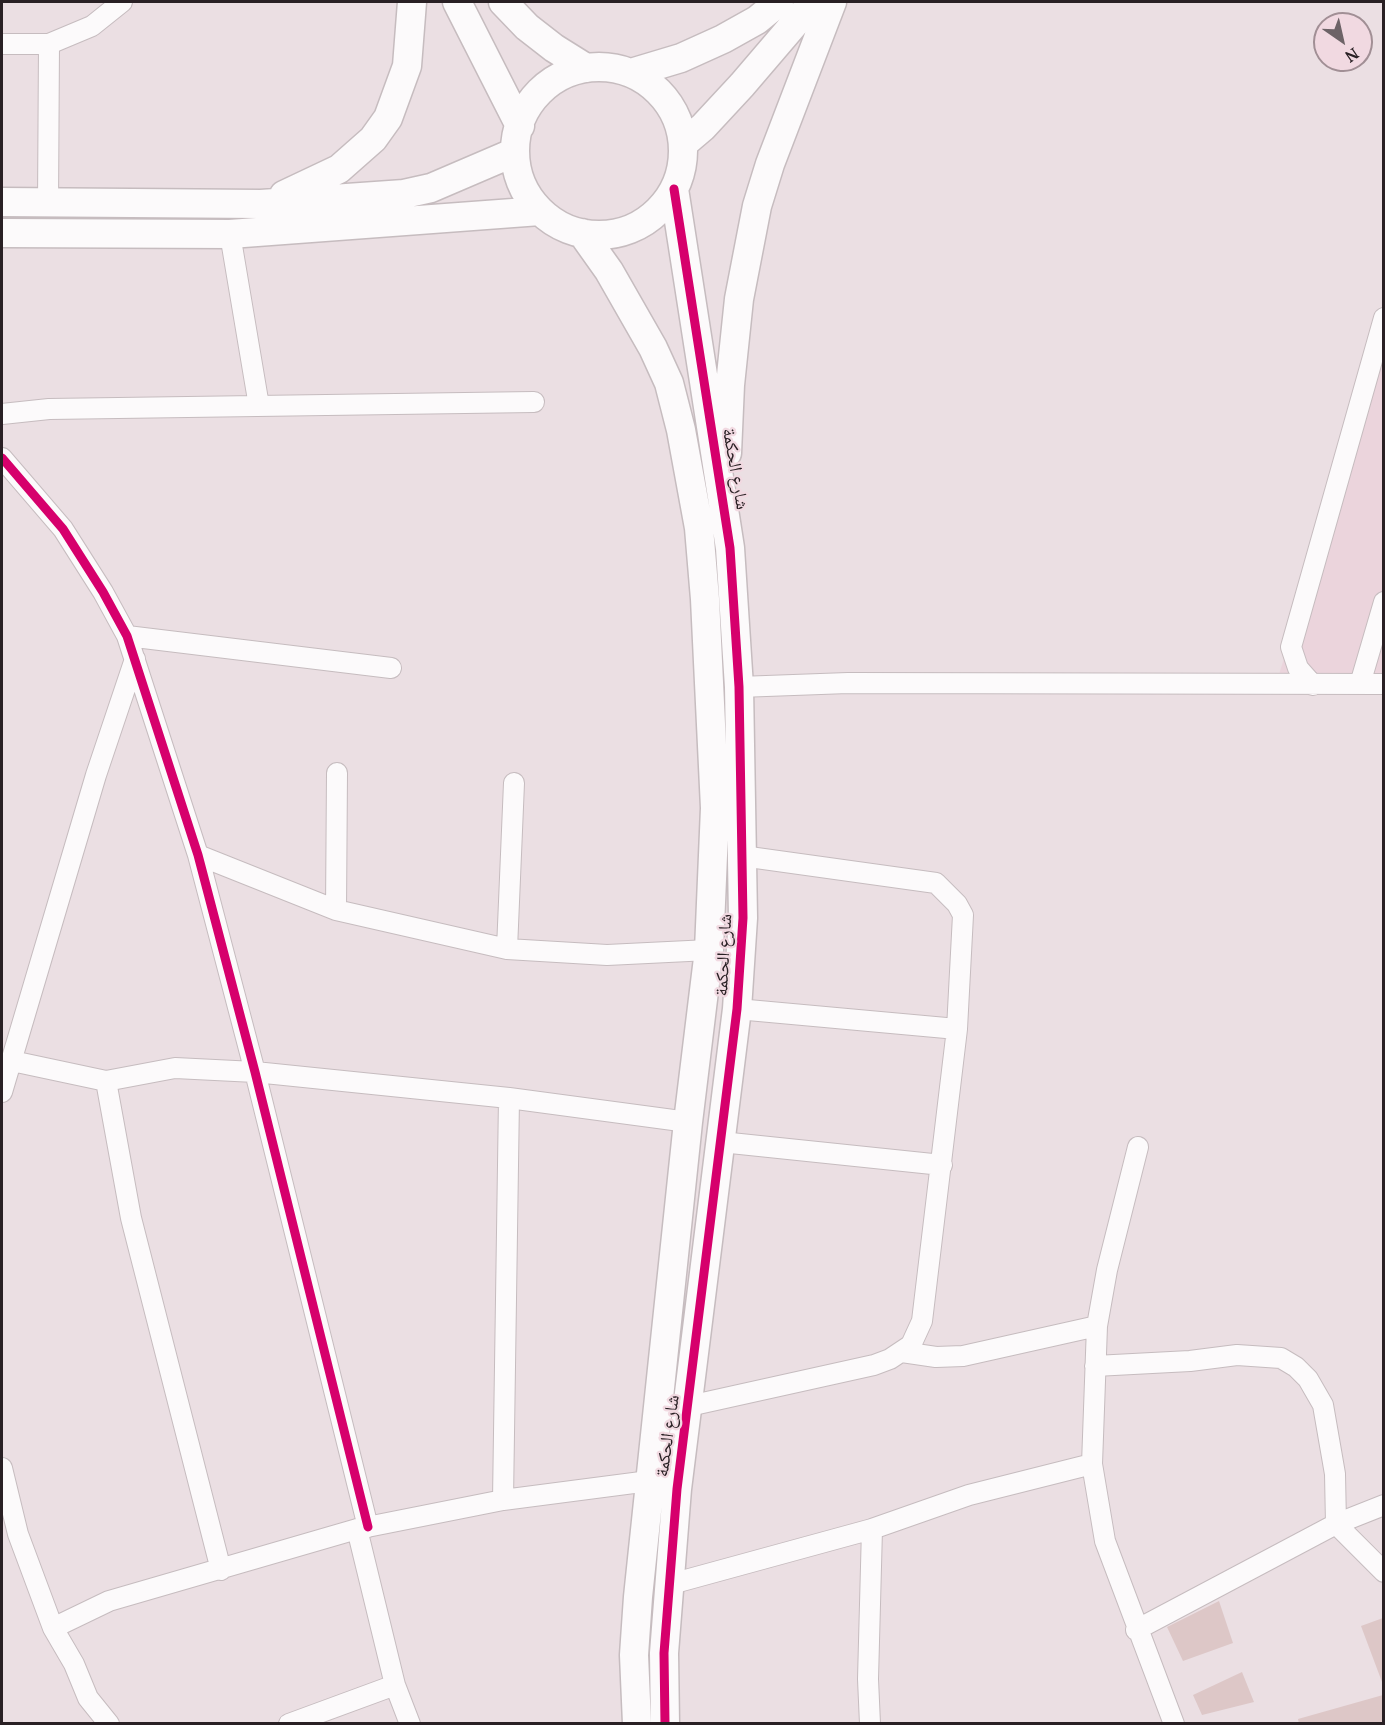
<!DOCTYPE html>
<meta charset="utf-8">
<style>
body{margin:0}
#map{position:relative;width:1385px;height:1725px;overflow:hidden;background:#ebdfe3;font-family:"PT Serif",serif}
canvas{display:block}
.frame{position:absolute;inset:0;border:3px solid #292024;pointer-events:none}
.north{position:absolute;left:1313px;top:12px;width:60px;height:60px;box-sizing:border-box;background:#f1d9e1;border:2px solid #a18f95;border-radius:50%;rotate:146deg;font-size:16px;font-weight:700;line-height:24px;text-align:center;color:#292024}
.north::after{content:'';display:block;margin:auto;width:21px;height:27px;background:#6d6367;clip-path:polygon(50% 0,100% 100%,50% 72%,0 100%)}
</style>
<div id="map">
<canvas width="1385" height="1725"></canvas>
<div class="frame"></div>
<div class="north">N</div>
</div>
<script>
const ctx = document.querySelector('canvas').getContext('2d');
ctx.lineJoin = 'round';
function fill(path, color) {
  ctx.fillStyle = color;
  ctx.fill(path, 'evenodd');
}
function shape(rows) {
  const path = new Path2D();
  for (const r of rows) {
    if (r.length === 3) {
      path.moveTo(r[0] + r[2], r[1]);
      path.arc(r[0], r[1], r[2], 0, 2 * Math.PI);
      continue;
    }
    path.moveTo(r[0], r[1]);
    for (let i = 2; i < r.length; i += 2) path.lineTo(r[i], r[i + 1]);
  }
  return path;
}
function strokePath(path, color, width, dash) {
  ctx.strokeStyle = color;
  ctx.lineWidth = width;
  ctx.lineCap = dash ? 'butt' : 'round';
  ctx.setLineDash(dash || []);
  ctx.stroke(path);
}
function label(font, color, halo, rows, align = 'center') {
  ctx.font = font + ' "PT Serif","Noto Naskh Arabic",serif';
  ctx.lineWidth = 4.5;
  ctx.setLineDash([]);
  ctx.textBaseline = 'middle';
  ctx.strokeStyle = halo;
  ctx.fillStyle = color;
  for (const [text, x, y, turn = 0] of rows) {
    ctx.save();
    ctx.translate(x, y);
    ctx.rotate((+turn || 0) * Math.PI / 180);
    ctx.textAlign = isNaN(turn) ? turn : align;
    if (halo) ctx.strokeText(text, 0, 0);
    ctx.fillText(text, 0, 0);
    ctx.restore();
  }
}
fill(shape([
 [1383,342,1383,681,1276,684]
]), '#ebd4dc');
fill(shape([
 [1219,1601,1233,1643,1183,1661,1167,1627],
 [1383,1618,1383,1682,1382,1682,1361,1626],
 [1242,1672,1254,1702,1202,1715,1193,1695],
 [1383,1695,1383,1724,1299,1724,1298,1719]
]), '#ddc7c7');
const street = shape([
 [2,44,49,44,48,204],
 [49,44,92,26,122,2],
 [230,234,259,406],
 [2,414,49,409,534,402],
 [2,458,63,529,103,592,127,636,198,855,255,1072,368,1527],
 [127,636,391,668],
 [1360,684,1384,602],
 [1313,685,1298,668,1291,647,1384,318],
 [739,687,848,683,1384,684],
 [198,855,336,910,507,949,607,955,709,950],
 [336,910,337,773],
 [507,949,514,783],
 [737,1009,957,1029],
 [12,1061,106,1081,175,1068,255,1072,509,1098,688,1122],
 [106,1081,131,1218,221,1570],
 [2,1092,96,775,135,659],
 [721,1142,942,1165],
 [1138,1147,1107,1270,1097,1326,1092,1464,1105,1541,1174,1724],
 [902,1352,936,1357,963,1356,1097,1326],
 [1095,1366,1190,1361,1237,1355,1281,1358,1296,1367,1308,1379,1323,1405,1335,1474,1336,1524,1384,1572],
 [689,1406,874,1365,890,1359,911,1345,922,1321,957,1029,963,915,957,904,936,883,742,856],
 [2,1468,18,1534,53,1628,74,1664,88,1698,109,1724],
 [503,1500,509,1098],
 [357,1529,395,1685,410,1724],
 [671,1584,872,1529,969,1495,1092,1464],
 [53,1628,109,1601,357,1529,503,1500,649,1481],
 [1136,1630,1336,1524,1384,1505],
 [289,1724,395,1685],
 [870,1724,868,1679,872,1529]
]);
const secondary = shape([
 [457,2,520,126],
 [503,2,527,27,554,48,586,68],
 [599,151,84],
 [631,73,681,58,723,39,757,20,779,2],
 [683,144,703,127,742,85,813,2],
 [284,195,339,169,373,139,388,118,407,66,412,2],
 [2,202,261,204,404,194,431,188,515,152],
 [2,233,230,234,540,211],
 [582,233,609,271,653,348,669,383,681,430,699,528,705,599,715,808,709,950,688,1122,638,1597,634,1655,637,1724],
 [727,453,730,385,739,299,757,206,770,164,832,2],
 [665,1724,664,1653,677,1489,737,1009,743,918,739,687,730,548,674,189]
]);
strokePath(street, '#c6bcbf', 22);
strokePath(secondary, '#c6bcbf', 31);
strokePath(street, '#fcfafb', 20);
strokePath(secondary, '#fcfafb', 28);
strokePath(shape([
 [2,458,63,529,103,592,127,636,198,855,255,1072,368,1527],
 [665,1724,664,1653,677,1489,737,1009,743,918,739,687,730,548,674,189]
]), '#d6006c', 9);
label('18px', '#292024', '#f1d9e1', [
 ["شارع الحكمة",735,469,80],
 ["شارع الحكمة",724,955,-87],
 ["شارع الحكمة",668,1436,-82]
]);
</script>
